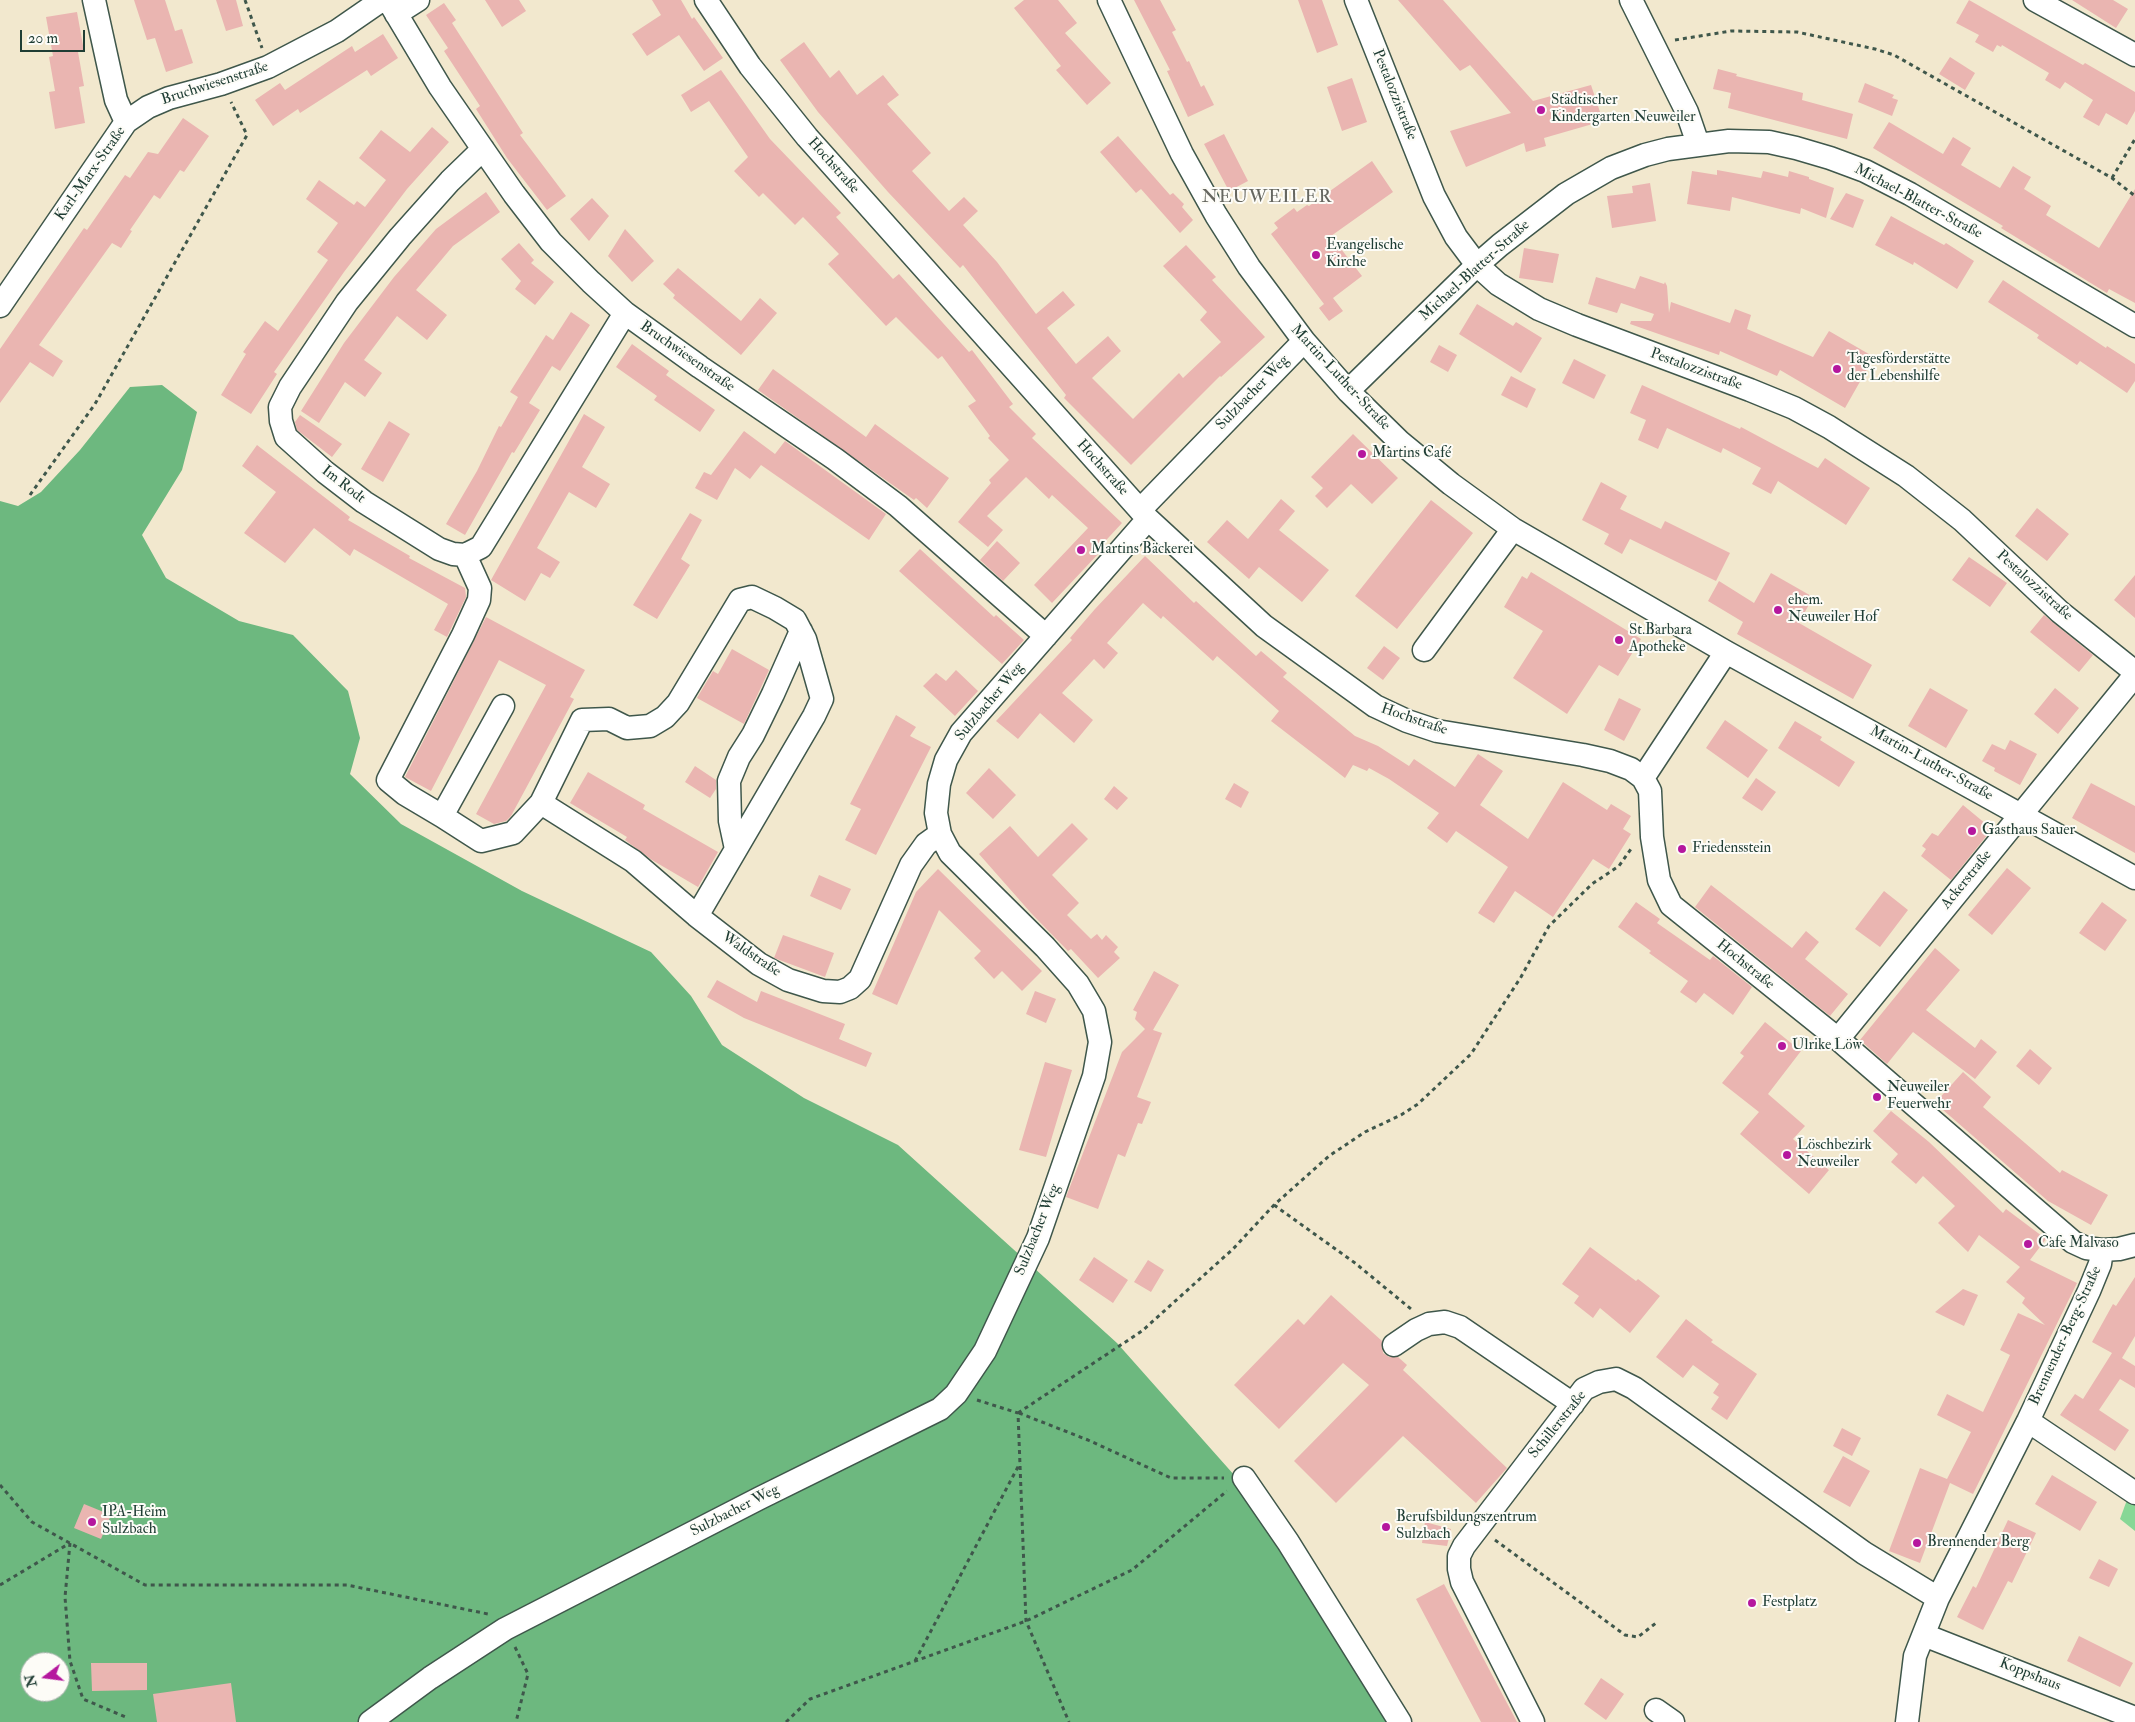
<!DOCTYPE html>
<meta charset="utf-8">
<style>
body{margin:0}
#map{position:relative;width:2135px;height:1722px;overflow:hidden;background:#f2e8ce;font-family:"IM FELL Double Pica",serif}
canvas{display:block}
.north{position:absolute;left:20px;top:1652px;width:50px;height:50px;box-sizing:border-box;background:#fdfcf7;border:1px solid #a4b0a9;border-radius:50%;rotate:255deg;font-size:14px;font-weight:700;line-height:20px;text-align:center;color:#1f3d34}
.north::after{content:'';display:block;margin:auto;width:18px;height:22px;background:#b5179e;clip-path:polygon(50% 0,100% 100%,50% 72%,0 100%)}
.scale{position:absolute;left:20px;top:30px;width:65px;height:22px;box-sizing:border-box;border:2px solid #1f3d34;border-top:0;padding-left:6px;font-size:15px;line-height:18px;white-space:nowrap;color:#1f3d34;-webkit-text-stroke:4px #fdfcf7;paint-order:stroke}
</style>
<div id="map">
<canvas width="2135" height="1722"></canvas>
<div class="north">N</div>
<div class="scale">20 m</div>
</div>
<script>
const ctx = document.querySelector('canvas').getContext('2d');
ctx.lineJoin = 'round';
function fill(path, color) {
  ctx.fillStyle = color;
  ctx.fill(path, 'evenodd');
}
function shape(rows) {
  const path = new Path2D();
  for (const r of rows) {
    path.moveTo(r[0], r[1]);
    for (let i = 2; i < r.length; i += 2) path.lineTo(r[i], r[i + 1]);
  }
  return path;
}
function strokePath(path, color, width, dash) {
  ctx.strokeStyle = color;
  ctx.lineWidth = width;
  ctx.lineCap = dash ? 'butt' : 'round';
  ctx.setLineDash(dash || []);
  ctx.stroke(path);
}
function label(font, color, halo, rows, align = 'center') {
  ctx.font = font + ' "IM FELL Double Pica",serif';
  ctx.lineWidth = 4;
  ctx.setLineDash([]);
  ctx.textBaseline = 'middle';
  ctx.strokeStyle = halo;
  ctx.fillStyle = color;
  for (const [text, x, y, turn = 0] of rows) {
    ctx.save();
    ctx.translate(x, y);
    ctx.rotate((+turn || 0) * Math.PI / 180);
    ctx.textAlign = isNaN(turn) ? turn : align;
    if (halo) ctx.strokeText(text, 0, 0);
    ctx.fillText(text, 0, 0);
    ctx.restore();
  }
}
fill(shape([
 [2135,1478,2135,1531,2120,1519]
]), '#87d796');
fill(shape([
 [162,385,197,412,182,470,142,535,166,578,239,621,293,635,348,691,360,738,350,774,401,824,522,891,651,952,691,996,722,1045,804,1098,898,1145,1117,1343,1243,1485,1389,1722,0,1722,0,501,18,506,41,492,80,450,130,387],
 [30,1662,60,1662,60,1692,30,1692]
]), '#6db87f');
fill(shape([
 [134,0,165,0,175,31,182,29,193,63,166,72,155,38,147,40],
 [216,0,236,0,243,26,226,31],
 [485,0,519,0,526,11,502,27],
 [652,0,681,0,692,19,694,17,723,58,704,71,679,35,647,56,632,34,661,15],
 [1024,0,1058,0,1077,23,1065,33,1111,83,1087,105,1056,70,1061,66,1014,8],
 [1134,0,1160,0,1176,30,1172,32,1187,62,1189,61,1201,87,1204,85,1214,105,1188,117,1167,71,1170,70],
 [1298,0,1322,0,1338,45,1317,53],
 [1398,0,1443,0,1533,101,1591,85,1603,121,1544,138,1546,146,1526,152,1524,143,1466,167,1450,131,1511,113,1470,65,1460,71],
 [1969,0,2083,65,2085,63,2135,92,2135,111,2127,125,2106,113,2099,126,2083,117,2093,100,2065,82,2060,89,2045,80,2049,73,2002,45,2001,47,1997,45,1993,52,1975,42,1979,35,1956,23],
 [2072,0,2113,0,2128,9,2116,28],
 [444,3,456,20,452,23,523,133,520,135,566,196,547,210,507,158,476,109,480,106,444,51,448,48,426,15],
 [77,12,84,51,78,52,84,86,79,87,85,123,55,129,49,92,55,91,49,57,53,56,46,17],
 [383,34,398,58,371,76,367,70,300,113,298,109,273,126,255,100,280,83,285,90,352,46,355,52],
 [804,42,830,78,839,70,857,95,883,75,899,95,887,104,931,153,912,171,949,211,964,197,978,211,963,225,997,262,1036,314,1063,291,1075,305,1047,328,1076,364,1108,336,1121,351,1092,378,1133,419,1179,373,1183,378,1221,342,1200,320,1207,312,1163,266,1186,245,1216,277,1212,280,1265,337,1221,377,1220,376,1131,465,1064,398,1066,395,963,265,960,268,888,192,818,112,780,60],
 [1950,57,1975,73,1965,90,1939,74],
 [1718,69,1737,74,1736,76,1803,93,1802,100,1853,114,1847,139,1728,108,1731,93,1713,89],
 [721,70,770,139,841,213,836,217,893,279,899,274,969,352,972,350,1013,404,1009,407,1036,434,1032,438,1122,523,1097,550,1100,552,1052,603,1034,585,1088,528,1052,495,1049,499,1026,477,987,516,1003,530,988,547,958,522,991,483,989,480,1009,460,988,438,990,436,968,406,976,401,942,356,938,359,896,317,886,326,828,264,839,254,803,217,795,225,763,193,759,197,734,171,748,157,709,101,691,112,681,95],
 [1352,78,1367,122,1342,131,1327,87],
 [1865,83,1894,95,1892,98,1898,100,1892,116,1858,102],
 [183,118,209,136,184,172,180,170,160,199,154,195,130,230,132,231,121,248,112,243,39,345,63,361,53,377,30,362,0,403,0,349,84,228,87,230,125,175,130,178,148,152,158,154],
 [1889,122,1943,154,1953,137,1971,148,1961,165,2000,188,2013,166,2022,172,2031,177,2024,189,2051,206,2046,215,2099,248,2135,189,2135,303,2109,289,2107,293,2001,228,2003,226,1873,148],
 [432,127,449,142,407,189,344,272,274,372,277,374,251,414,221,395,246,354,243,352,265,321,278,331,328,260,317,252,338,223,306,199,319,180,354,205,357,201,365,207,386,180,359,158,381,130,410,152],
 [1224,134,1248,181,1229,191,1204,144],
 [1118,136,1170,195,1173,193,1184,204,1182,207,1193,220,1180,233,1141,189,1136,193,1100,152],
 [1372,161,1393,192,1331,236,1362,276,1333,298,1343,311,1329,321,1319,308,1324,304,1271,234,1278,228,1274,223,1294,208,1297,212,1307,205,1309,206],
 [1717,170,1761,178,1763,171,1788,177,1789,171,1809,177,1809,179,1834,188,1826,218,1801,208,1800,214,1732,197,1730,211,1687,204,1692,171,1717,175],
 [1650,183,1656,221,1612,228,1607,196,1633,193,1632,186],
 [486,192,500,212,453,246,416,290,447,315,427,340,397,316,364,360,382,373,365,397,345,382,319,423,301,411,344,343,394,277,436,229],
 [1846,193,1864,200,1853,228,1830,219],
 [592,198,609,216,589,241,570,219],
 [1891,216,1944,245,1946,243,1974,261,1957,289,1914,262,1913,265,1875,245],
 [625,229,654,261,632,282,608,256],
 [519,243,534,260,531,263,554,282,535,305,515,289,521,281,501,259],
 [1524,248,1559,254,1553,283,1519,278],
 [678,268,741,321,760,298,777,313,741,355,673,298,675,295,663,284],
 [1640,276,1664,284,1665,282,1667,286,1669,313,1671,302,1730,323,1735,309,1751,315,1747,329,1813,357,1829,331,1874,357,1845,408,1780,370,1777,376,1720,351,1719,355,1630,324,1631,321,1651,321,1654,314,1621,303,1617,313,1588,304,1596,277,1635,289],
 [2003,280,2106,348,2107,346,2135,364,2135,381,2127,393,2080,361,2077,365,2037,338,2039,335,1988,302],
 [1477,304,1513,326,1516,322,1542,338,1521,373,1459,334],
 [571,312,590,325,560,371,552,366,529,403,540,410,514,453,512,452,465,535,446,524,477,471,499,426,501,427,518,397,510,392,546,335,553,340],
 [632,344,669,371,666,375,715,410,700,432,654,400,657,396,616,367],
 [1439,345,1457,355,1448,372,1430,362],
 [1574,359,1606,375,1594,399,1562,383],
 [773,369,866,437,875,424,949,478,927,508,916,498,914,500,758,390],
 [1511,376,1536,389,1527,408,1501,395],
 [1642,385,1740,429,1741,427,1818,468,1825,458,1870,488,1846,525,1778,481,1771,494,1752,484,1761,468,1723,448,1721,453,1667,428,1658,449,1638,440,1646,420,1630,413],
 [584,414,605,427,582,467,610,484,596,508,569,492,537,548,560,562,550,578,541,573,525,601,491,580],
 [300,415,342,444,332,457,297,430,295,422],
 [389,421,410,434,383,482,361,469],
 [744,431,775,454,785,441,886,514,869,540,761,465,750,479,735,468,717,500,695,488,704,472,711,475],
 [1353,434,1398,478,1372,504,1351,484,1327,508,1315,496,1323,488,1311,477],
 [257,445,350,517,348,520,410,556,409,558,465,588,466,597,447,637,434,630,448,604,354,549,350,556,314,528,285,563,244,533,276,492,242,466],
 [1601,482,1627,496,1620,509,1661,529,1665,521,1730,553,1716,581,1630,539,1622,554,1604,544,1609,534,1582,520],
 [1281,499,1295,511,1279,530,1329,570,1302,602,1259,567,1249,579,1207,542,1227,520,1248,539],
 [1431,500,1473,533,1397,629,1355,596],
 [2037,508,2069,534,2047,561,2015,536],
 [690,513,702,520,681,559,690,565,657,619,633,605],
 [997,541,1020,563,1003,581,980,560],
 [920,549,994,617,996,615,1024,640,1002,664,899,571],
 [1145,556,1194,603,1196,601,1256,656,1261,651,1287,673,1283,677,1355,736,1378,746,1409,766,1414,759,1455,787,1478,754,1503,771,1480,805,1528,839,1563,782,1607,810,1611,804,1631,816,1623,829,1631,834,1609,869,1593,859,1553,917,1515,891,1494,923,1478,913,1508,867,1456,831,1447,843,1427,828,1439,813,1389,779,1369,768,1367,771,1353,765,1345,778,1271,721,1279,711,1217,656,1213,661,1163,616,1161,619,1143,603,1107,643,1118,653,1104,669,1094,659,1062,693,1093,720,1074,743,1040,713,1018,739,996,721,1072,640,1070,638,1095,609],
 [1969,557,2007,583,1990,607,1952,580],
 [1531,572,1641,639,1618,676,1599,665,1567,714,1513,678,1543,631,1504,607,1522,576,1527,579],
 [1771,573,1813,597,1799,623,1872,665,1853,699,1737,634,1743,622,1708,601,1719,581,1754,603],
 [2135,575,2135,618,2114,600],
 [2044,615,2093,655,2079,672,2030,632],
 [486,617,585,670,570,697,574,699,511,816,506,821,494,824,476,814,546,685,499,660,431,791,405,777],
 [1384,646,1400,658,1383,680,1367,668],
 [732,649,769,670,744,724,697,698,713,671,718,674],
 [956,670,978,691,955,716,923,686,936,673,946,681],
 [1930,688,1968,710,1946,748,1908,726],
 [2055,688,2079,708,2058,734,2034,714],
 [1619,698,1641,709,1624,741,1604,730],
 [896,715,916,727,910,736,931,747,876,855,845,840,861,809,850,804],
 [1725,720,1768,750,1748,778,1706,748],
 [1795,721,1822,737,1820,740,1855,762,1839,787,1778,748],
 [2010,740,2037,754,2020,785,1994,771,1995,768,1982,761,1992,744,2005,750],
 [695,766,716,780,716,789,710,798,685,782],
 [989,768,1016,795,993,819,966,793],
 [588,772,645,805,643,809,718,852,698,887,652,860,625,840,627,837,570,803],
 [1756,778,1776,792,1762,811,1742,798],
 [1234,783,1249,792,1241,808,1225,799],
 [2091,783,2135,806,2135,853,2072,818],
 [1114,786,1128,798,1117,810,1104,799],
 [1963,805,1992,829,1951,880,1921,856,1926,849,1922,846,1932,833,1938,836],
 [1072,823,1088,839,1052,875,1079,903,1067,915,1091,939,1097,934,1102,940,1106,935,1118,947,1114,952,1120,958,1098,978,1071,949,1068,951,1031,913,979,854,1010,826,1038,857],
 [2007,868,2031,888,1992,935,1968,915],
 [938,869,1042,971,1022,991,1002,971,994,979,974,958,981,951,939,910,897,1005,872,994,916,892],
 [819,875,851,889,841,910,810,896],
 [1711,885,1792,948,1806,931,1819,942,1805,959,1848,994,1830,1016,1695,907],
 [1884,891,1908,910,1880,947,1855,929],
 [1636,902,1660,919,1657,923,1710,960,1713,956,1752,987,1733,1015,1704,993,1696,1003,1680,992,1688,981,1649,953,1651,951,1618,927],
 [2102,902,2127,920,2105,951,2079,933],
 [783,935,834,953,825,977,774,958],
 [1935,948,1960,970,1926,1010,1975,1048,1981,1039,1997,1052,1975,1079,1913,1032,1887,1064,1860,1040],
 [1154,971,1179,985,1153,1030,1162,1033,1137,1097,1151,1102,1142,1124,1138,1123,1125,1157,1118,1154,1098,1209,1066,1197,1122,1052,1145,1029,1135,1019,1137,1012,1133,1010],
 [717,980,757,1002,761,991,845,1024,839,1039,872,1053,866,1067,744,1018,707,997],
 [1035,991,1056,999,1046,1023,1026,1014],
 [1765,1022,1801,1051,1768,1094,1805,1126,1793,1139,1829,1170,1809,1194,1740,1134,1759,1112,1722,1083,1744,1056,1740,1053],
 [2030,1049,2052,1068,2039,1085,2016,1066],
 [1045,1062,1072,1070,1046,1157,1019,1150],
 [1963,1072,1991,1097,1983,1107,2060,1173,2062,1170,2108,1195,2091,1225,2048,1201,1935,1103],
 [1891,1111,1929,1142,2003,1213,2006,1209,2046,1239,2030,1260,2077,1283,1973,1494,1950,1483,1920,1563,1889,1551,1920,1468,1947,1479,1971,1432,1937,1415,1947,1394,1983,1412,2010,1355,2000,1350,2018,1313,2045,1325,2022,1303,2025,1298,2006,1282,2020,1267,1979,1235,1968,1252,1938,1223,1955,1206,1923,1176,1916,1184,1891,1162,1898,1154,1873,1131],
 [1590,1247,1636,1281,1638,1279,1660,1296,1630,1333,1600,1308,1593,1318,1574,1303,1579,1296,1562,1284],
 [1094,1257,1128,1280,1113,1303,1079,1280],
 [1148,1260,1164,1270,1151,1292,1134,1282],
 [2135,1277,2135,1336,2122,1358,2135,1366,2135,1388,2120,1379,2099,1410,2129,1430,2115,1451,2060,1415,2075,1394,2083,1399,2112,1353,2092,1342,2113,1304,2116,1306],
 [1963,1289,1978,1295,1964,1326,1935,1312],
 [1331,1295,1382,1341,1383,1353,1389,1357,1398,1357,1407,1365,1403,1370,1507,1468,1476,1503,1403,1436,1336,1503,1294,1461,1369,1385,1343,1363,1279,1429,1234,1385,1298,1319,1304,1325],
 [1686,1319,1713,1340,1711,1342,1757,1374,1727,1420,1711,1409,1719,1397,1713,1393,1719,1384,1693,1365,1683,1378,1656,1357],
 [1842,1428,1861,1438,1852,1456,1833,1446],
 [1843,1456,1870,1471,1850,1507,1823,1492],
 [2052,1475,2097,1502,2080,1531,2035,1504],
 [84,1504,111,1515,101,1539,74,1528],
 [2008,1520,2036,1533,2012,1583,2008,1581,1983,1630,1957,1617,1973,1586,1976,1588],
 [1425,1522,1451,1529,1447,1546,1422,1543],
 [2099,1559,2118,1569,2109,1587,2089,1578],
 [1444,1584,1517,1722,1481,1722,1416,1599],
 [2079,1636,2133,1663,2120,1687,2067,1661],
 [91,1663,147,1663,147,1690,92,1691],
 [1601,1678,1624,1694,1606,1720,1584,1704],
 [231,1683,236,1722,157,1722,153,1694]
]), '#eab5b1');
const minor = shape([
 [94,0,116,100,126,122],
 [388,0,440,87,514,194,551,242,591,282,625,313,700,367,835,459,898,506,1046,636],
 [706,0,750,66,807,137,1148,519,1264,626,1375,706,1407,721,1437,731,1583,755,1610,761,1631,769,1643,778,1650,791,1652,837,1659,880,1671,905,1838,1039,2073,1242,2086,1248,2102,1250,2119,1249,2135,1245],
 [1109,0,1182,154,1216,215,1249,267,1304,341,1348,391,1400,442,1451,484,1513,529,1726,652,2135,878],
 [1356,0,1434,196,1456,237,1477,265,1498,284,1539,309,1577,325,1750,390,1794,408,1829,427,1906,476,1962,520,2060,612,2135,672],
 [1631,0,1687,112,1698,144],
 [2035,0,2135,55],
 [396,14,418,0],
 [483,149,450,181,400,237,347,302,290,387,280,407,281,421,286,437,325,472,364,502,439,549,453,554,465,555,481,547,625,313],
 [0,306,126,122,148,107,169,98,221,84,268,67,337,31,382,0],
 [1348,391,1477,265,1500,245,1566,194,1611,168,1645,155,1668,149,1729,141,1769,142,1796,148,1830,158,1865,171,1910,194,2135,326],
 [1140,510,1304,341],
 [1424,650,1513,529],
 [503,706,442,816,481,841,513,833,541,803,582,720,609,719,627,728,650,726,665,717,678,703,740,600,752,597,775,608,795,620,805,639,822,699,814,716,697,916],
 [1643,778,1726,652],
 [541,803,633,861,697,916,759,964,788,980,823,991,840,992,850,988,860,979,911,865,926,844,940,834],
 [442,816,405,794,388,780,463,635,479,600,480,588,465,555],
 [736,849,730,821,729,781,739,757,753,735,773,694,801,631],
 [1838,1039,2135,675],
 [1394,1345,1416,1330,1429,1324,1445,1322,1460,1327,1573,1404],
 [2028,1421,2135,1493],
 [1244,1478,1288,1542,1400,1722],
 [1924,1635,2135,1718],
 [1656,1710,1673,1722],
 [370,1722,430,1678,505,1629,760,1498,940,1409,956,1394,985,1351,1038,1238,1094,1076,1100,1042,1094,1011,1078,984,1045,947,950,853,940,834,936,813,939,784,946,760,961,733,1148,519],
 [1533,1722,1462,1582,1459,1569,1459,1556,1464,1546,1584,1389,1599,1382,1616,1379,1634,1388,1864,1553,1938,1598],
 [1907,1722,1915,1656,1938,1598,2028,1421,2089,1291,2100,1264,2102,1250]
]);
strokePath(minor, '#3f574b', 25);
strokePath(shape([
 [245,0,262,48],
 [1675,40,1731,31,1797,32,1875,49,1894,55,2112,178,2135,196],
 [2112,178,2135,139],
 [30,495,95,404,247,135,231,102],
 [1274,1205,1355,1263,1411,1309],
 [977,1400,1018,1413,1026,1621,1069,1722],
 [1018,1413,1142,1331,1233,1249,1274,1205,1329,1156,1365,1132,1401,1115,1418,1104,1471,1054,1521,977,1549,926,1592,884,1619,866,1631,849],
 [1019,1413,1088,1440,1171,1478,1224,1478],
 [0,1485,32,1522,145,1585,347,1585,488,1614],
 [1495,1540,1625,1635,1638,1637,1656,1623],
 [70,1543,65,1597,70,1661,83,1699,128,1718],
 [0,1585,70,1543],
 [515,1647,528,1674,516,1722],
 [915,1661,1020,1463],
 [786,1722,810,1699,1026,1621,1132,1570,1227,1491]
]), '#3f574b', 3, [4, 4]);
strokePath(minor, '#fff', 22);
for (const [x, y, r, color] of [
 [1541,110,5,"#b5179e"],
 [1316,255,5,"#b5179e"],
 [1837,369,5,"#b5179e"],
 [1362,454,5,"#b5179e"],
 [1081,550,5,"#b5179e"],
 [1778,610,5,"#b5179e"],
 [1619,640,5,"#b5179e"],
 [1972,831,5,"#b5179e"],
 [1682,849,5,"#b5179e"],
 [1782,1046,5,"#b5179e"],
 [1877,1097,5,"#b5179e"],
 [1787,1155,5,"#b5179e"],
 [2028,1244,5,"#b5179e"],
 [92,1522,5,"#b5179e"],
 [1386,1527,5,"#b5179e"],
 [1917,1543,5,"#b5179e"],
 [1752,1603,5,"#b5179e"]
]) {
  const dot = new Path2D();
  dot.arc(x, y, r, 0, 2 * Math.PI);
  ctx.fillStyle = color;
  ctx.fill(dot);
  strokePath(dot, '#fdfcf7', 2);
}
label('15px', '#1f3d34', '#fdfcf7', [
 ["Bruchwiesenstraße",215,84,-18],
 ["Pestalozzistraße",1394,95,68],
 ["Hochstraße",833,166,48],
 ["Karl-Marx-Straße",91,174,-55],
 ["Michael-Blatter-Straße",1918,202,28],
 ["Michael-Blatter-Straße",1475,271,-42],
 ["Bruchwiesenstraße",687,357,35],
 ["Pestalozzistraße",1696,370,20],
 ["Martin-Luther-Straße",1340,378,47],
 ["Sulzbacher Weg",1253,393,-46],
 ["Hochstraße",1102,468,48],
 ["Im Rodt",343,485,38],
 ["Pestalozzistraße",2034,586,42],
 ["Sulzbacher Weg",990,702,-50],
 ["Hochstraße",1414,720,19],
 ["Martin-Luther-Straße",1931,764,29],
 ["Ackerstraße",1967,880,-51],
 ["Waldstraße",751,955,34],
 ["Hochstraße",1745,965,39],
 ["Sulzbacher Weg",1038,1230,-68],
 ["Brennender-Berg-Straße",2066,1336,-65],
 ["Schillerstraße",1558,1425,-51],
 ["Sulzbacher Weg",735,1511,-27],
 ["Koppshaus",2030,1675,22]
]);
label('15px', '#1f3d34', '#fdfcf7', [
 ["Städtischer",1551,101],
 ["Kindergarten Neuweiler",1551,118],
 ["Evangelische",1326,246],
 ["Kirche",1326,263],
 ["Tagesförderstätte",1847,360],
 ["der Lebenshilfe",1847,377],
 ["Martins Café",1372,454],
 ["Martins Bäckerei",1091,550],
 ["ehem.",1788,601],
 ["Neuweiler Hof",1788,618],
 ["St.Barbara",1629,631],
 ["Apotheke",1629,648],
 ["Gasthaus Sauer",1982,831],
 ["Friedensstein",1692,849],
 ["Ulrike Löw",1792,1046],
 ["Neuweiler",1887,1088],
 ["Feuerwehr",1887,1105],
 ["Löschbezirk",1797,1146],
 ["Neuweiler",1797,1163],
 ["Cafe Malvaso",2038,1244],
 ["IPA-Heim",102,1513],
 ["Sulzbach",102,1530],
 ["Berufsbildungszentrum",1396,1518],
 ["Sulzbach",1396,1535],
 ["Brennender Berg",1927,1543],
 ["Festplatz",1762,1603]
], 'left');
ctx.letterSpacing = '1px';
label('18px', '#666760', '#fdfcf7', [
 ["NEUWEILER",1267,198]
]);
ctx.letterSpacing = '0px';
</script>
